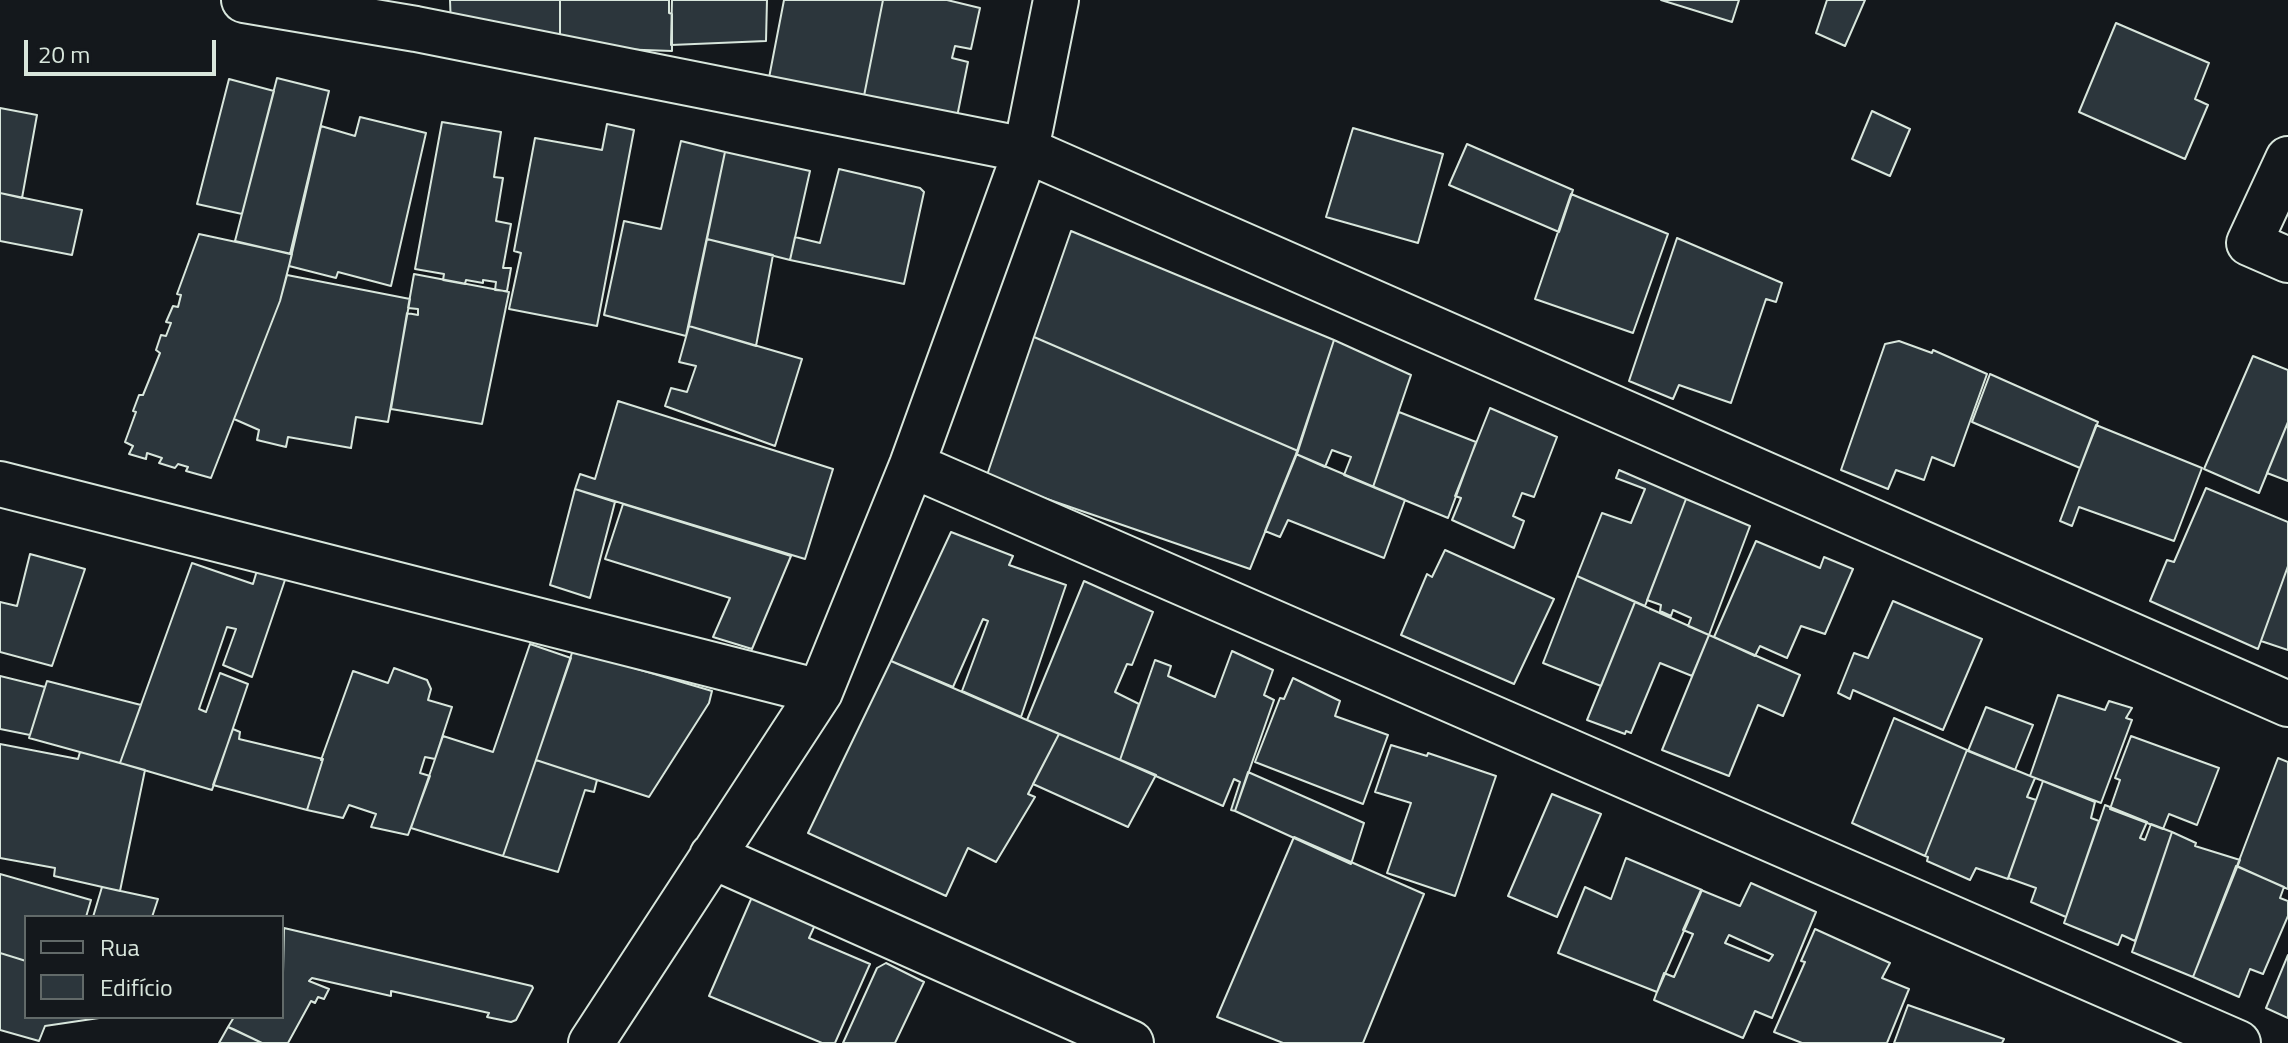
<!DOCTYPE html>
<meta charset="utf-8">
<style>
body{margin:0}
#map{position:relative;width:2288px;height:1043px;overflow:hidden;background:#14181c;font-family:"Titillium Web",sans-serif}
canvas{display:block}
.legend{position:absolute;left:24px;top:915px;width:260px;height:104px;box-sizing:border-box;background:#14181c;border:2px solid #626a69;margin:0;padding:10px 14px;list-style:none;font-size:24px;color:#d8e6dc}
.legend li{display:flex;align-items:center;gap:16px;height:40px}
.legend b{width:40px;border:2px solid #626a69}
.scale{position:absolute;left:24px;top:40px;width:192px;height:36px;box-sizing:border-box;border:4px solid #d8e6dc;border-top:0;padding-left:10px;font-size:24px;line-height:28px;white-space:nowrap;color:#d8e6dc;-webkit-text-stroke:6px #14181c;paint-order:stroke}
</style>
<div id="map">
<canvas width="2288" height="1043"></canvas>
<ul class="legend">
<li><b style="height:10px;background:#14181c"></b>Rua</li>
<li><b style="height:22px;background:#2c363c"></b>Edifício</li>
</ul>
<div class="scale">20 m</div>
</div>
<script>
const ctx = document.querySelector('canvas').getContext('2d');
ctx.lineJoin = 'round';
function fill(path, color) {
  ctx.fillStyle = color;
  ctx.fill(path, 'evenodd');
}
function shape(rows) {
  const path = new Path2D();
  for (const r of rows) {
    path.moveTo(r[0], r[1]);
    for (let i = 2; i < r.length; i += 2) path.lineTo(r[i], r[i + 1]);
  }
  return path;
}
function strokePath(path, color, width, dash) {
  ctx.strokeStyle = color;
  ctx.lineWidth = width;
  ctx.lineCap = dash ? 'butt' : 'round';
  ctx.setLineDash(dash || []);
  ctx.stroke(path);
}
const building = shape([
 [450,0,560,0,560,47,451,27,450,0],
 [560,0,669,0,669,13,672,14,672,51,560,47,560,0],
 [672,0,767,0,766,41,671,45,672,0],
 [784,0,883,0,863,101,768,83,784,0],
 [883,0,947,0,980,8,971,49,955,46,952,58,968,62,954,132,863,101,883,0],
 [1661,0,1739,0,1732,22,1661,0],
 [1827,0,1865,0,1845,46,1816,33,1827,0],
 [2116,23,2209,63,2195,99,2208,105,2185,159,2079,112,2116,23],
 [277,78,329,91,290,254,235,241,277,78],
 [229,79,274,91,242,214,197,204,229,79],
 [0,108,37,115,22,198,0,193,0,108],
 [1872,111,1910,129,1890,176,1852,159,1872,111],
 [360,117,426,133,391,286,338,272,336,278,289,266,321,126,355,136,360,117],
 [442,122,501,132,494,177,503,178,496,221,511,224,503,268,511,268,507,291,495,290,496,282,483,280,483,283,466,280,465,284,443,280,444,274,415,269,442,122],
 [607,124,634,130,597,326,509,309,521,253,514,251,535,138,602,150,607,124],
 [1353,128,1443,154,1418,243,1326,217,1353,128],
 [681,141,725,152,686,336,604,315,624,221,661,229,681,141],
 [1467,144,1573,190,1559,232,1449,185,1467,144],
 [725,152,810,171,790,260,707,239,725,152],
 [839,169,920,188,924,192,904,284,790,260,795,237,820,243,839,169],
 [0,193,82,210,72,255,0,241,0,193],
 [1571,194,1668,234,1633,333,1535,299,1571,194],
 [1071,231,1334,340,1298,451,1034,337,1071,231],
 [199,234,292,254,280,301,211,478,186,471,188,467,178,464,175,468,159,463,162,458,147,453,146,459,129,454,133,446,125,442,136,412,133,411,139,395,143,395,160,353,156,350,161,335,166,336,171,323,166,322,173,306,178,307,181,295,177,294,199,234],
 [1677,238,1782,283,1776,302,1766,299,1731,403,1679,385,1673,399,1629,381,1677,238],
 [707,239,773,255,756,346,689,326,707,239],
 [414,274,509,292,482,424,391,409,407,313,418,315,418,309,408,308,414,274],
 [287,275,410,299,388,422,356,417,351,448,288,437,286,447,257,440,259,430,234,419,280,301,287,275],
 [689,326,802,359,775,446,665,406,671,388,687,392,696,366,679,362,689,326],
 [1034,337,1298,451,1250,569,986,478,1034,337],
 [1334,340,1411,375,1373,487,1344,475,1351,457,1332,450,1325,467,1296,454,1334,340],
 [1899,341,1932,353,1933,350,1987,374,1954,466,1932,457,1924,480,1896,470,1888,489,1841,470,1885,344,1899,341],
 [2253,356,2288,370,2288,422,2259,493,2204,469,2253,356],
 [1990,374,2098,422,2080,468,1972,422,1990,374],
 [618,401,833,469,805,559,575,489,580,474,595,479,618,401],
 [1490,408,1557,437,1534,497,1522,493,1513,516,1524,521,1514,548,1452,520,1461,498,1455,496,1490,408],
 [1399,412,1476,442,1448,518,1373,487,1399,412],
 [2288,422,2288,481,2267,473,2288,422],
 [2096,425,2202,468,2174,541,2079,507,2072,526,2060,521,2096,425],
 [1296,454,1405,500,1384,558,1288,520,1280,537,1265,531,1296,454],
 [1619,470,1686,499,1645,606,1577,576,1602,513,1631,523,1645,489,1616,478,1619,470],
 [2206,488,2288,522,2288,566,2258,649,2150,601,2167,560,2174,562,2206,488],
 [575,489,615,502,590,598,550,585,575,489],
 [1686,499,1750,526,1709,635,1688,626,1691,618,1673,610,1671,616,1660,611,1661,605,1647,600,1686,499],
 [623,504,791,556,752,649,713,637,730,598,605,559,623,504],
 [951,532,1013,556,1009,565,1066,585,1021,717,962,691,988,621,983,619,953,687,891,661,951,532],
 [1756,541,1820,568,1824,557,1853,569,1825,634,1801,626,1787,658,1760,646,1755,656,1714,637,1756,541],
 [1445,550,1554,599,1514,684,1401,635,1427,574,1432,577,1445,550],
 [30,554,85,569,52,666,0,652,0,602,17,606,30,554],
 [192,563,253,584,258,567,286,577,252,677,223,665,236,629,227,627,199,709,206,712,220,673,248,684,212,790,120,763,192,563],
 [2288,566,2288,650,2261,641,2288,566],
 [1577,576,1635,602,1601,686,1543,663,1577,576],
 [1084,581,1153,612,1132,665,1127,664,1115,692,1139,704,1120,760,1027,720,1084,581],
 [1893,601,1982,639,1943,730,1853,690,1850,699,1838,693,1854,653,1868,658,1893,601],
 [1635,602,1709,635,1692,676,1660,663,1631,733,1626,731,1625,734,1587,720,1635,602],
 [1709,635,1800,675,1783,716,1758,705,1729,776,1662,750,1709,635],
 [530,644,571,658,503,856,411,828,443,736,493,752,530,644],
 [573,650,712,691,709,703,649,797,536,760,573,650],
 [1232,651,1273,670,1264,695,1274,700,1235,811,1231,810,1240,782,1234,779,1223,806,1120,760,1155,660,1171,666,1168,676,1215,697,1232,651],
 [891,661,1059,734,1028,794,1035,797,996,862,968,848,946,896,808,833,891,661],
 [394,668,427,680,431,689,428,700,452,707,435,759,425,757,420,773,430,776,408,835,371,827,376,814,349,805,343,818,307,810,323,759,321,760,353,671,388,683,394,668],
 [0,676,45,687,30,735,0,729,0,676],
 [1293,678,1340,701,1335,716,1388,735,1363,804,1255,762,1280,698,1284,699,1293,678],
 [47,681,141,705,120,763,29,738,47,681],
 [2058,695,2105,710,2109,701,2132,708,2126,718,2132,720,2101,803,2030,776,2058,695],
 [1986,707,2033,725,2015,770,1968,751,1986,707],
 [1894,718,1967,750,1925,856,1852,823,1894,718],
 [233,729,240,732,239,739,323,759,307,810,213,785,233,729],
 [1059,734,1156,775,1128,827,1033,784,1059,734],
 [2131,736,2219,768,2197,825,2169,814,2163,829,2110,809,2120,780,2115,778,2131,736],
 [0,744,78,759,80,752,145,770,120,891,54,876,55,868,0,858,0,744],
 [1391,745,1427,756,1428,753,1496,776,1455,896,1387,873,1411,803,1375,792,1391,745],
 [1967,750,2035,778,2027,797,2036,800,2008,879,1976,868,1970,880,1927,861,1928,857,1925,856,1967,750],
 [2278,758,2288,762,2288,889,2237,866,2278,758],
 [536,760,597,780,594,792,585,790,558,872,503,856,536,760],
 [1248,772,1364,823,1351,864,1235,811,1248,772],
 [2043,781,2095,802,2091,818,2099,821,2066,917,2031,902,2036,888,2008,878,2043,781],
 [1552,794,1601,814,1557,917,1508,896,1552,794],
 [2105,805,2147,822,2140,838,2145,840,2151,824,2172,832,2135,941,2122,935,2118,945,2064,923,2105,805],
 [2172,832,2196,843,2195,846,2240,860,2193,977,2132,952,2172,832],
 [1294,837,1424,894,1363,1043,1283,1043,1217,1017,1294,837],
 [1626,858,1702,890,1657,992,1558,953,1585,887,1611,899,1626,858],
 [2236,866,2284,887,2280,898,2288,901,2288,916,2263,974,2250,969,2239,997,2193,977,2236,866],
 [0,874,91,900,86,917,26,917,26,961,0,953,0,874],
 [1751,883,1816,912,1772,1018,1755,1011,1743,1038,1654,1000,1664,973,1674,977,1693,934,1683,930,1701,890,1740,906,1751,883],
 [1729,935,1773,955,1769,961,1725,943,1729,935],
 [102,887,158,899,152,917,93,917,102,887],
 [752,897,815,925,809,938,870,964,835,1043,822,1043,709,996,752,897],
 [284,928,532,986,533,988,516,1020,511,1022,487,1017,489,1013,391,991,391,996,312,978,309,981,329,989,324,999,318,997,315,1003,311,1001,288,1043,262,1043,228,1027,234,1017,282,1017,284,928],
 [1815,929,1890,963,1882,978,1909,989,1887,1043,1802,1043,1774,1032,1805,962,1801,961,1815,929],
 [0,953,26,961,26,1017,99,1018,45,1026,39,1041,0,1030,0,953],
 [2288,955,2288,1018,2266,1008,2288,955],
 [886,963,924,982,895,1043,843,1043,877,968,886,963],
 [1908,1005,2004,1039,2002,1043,1894,1043,1908,1005],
 [228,1027,233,1029,262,1043,219,1043,228,1027]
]);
fill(building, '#2c363c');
strokePath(building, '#d8e6dc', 2);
const minor = shape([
 [244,0,416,29,1026,150,2288,704],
 [2288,159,2249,243,2288,260],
 [912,465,2238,1043],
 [0,484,820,692],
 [712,856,1131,1043],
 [591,1043,820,692,912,465,1026,150,1056,0]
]);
strokePath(minor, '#d8e6dc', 48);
strokePath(minor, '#14181c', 44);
</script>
